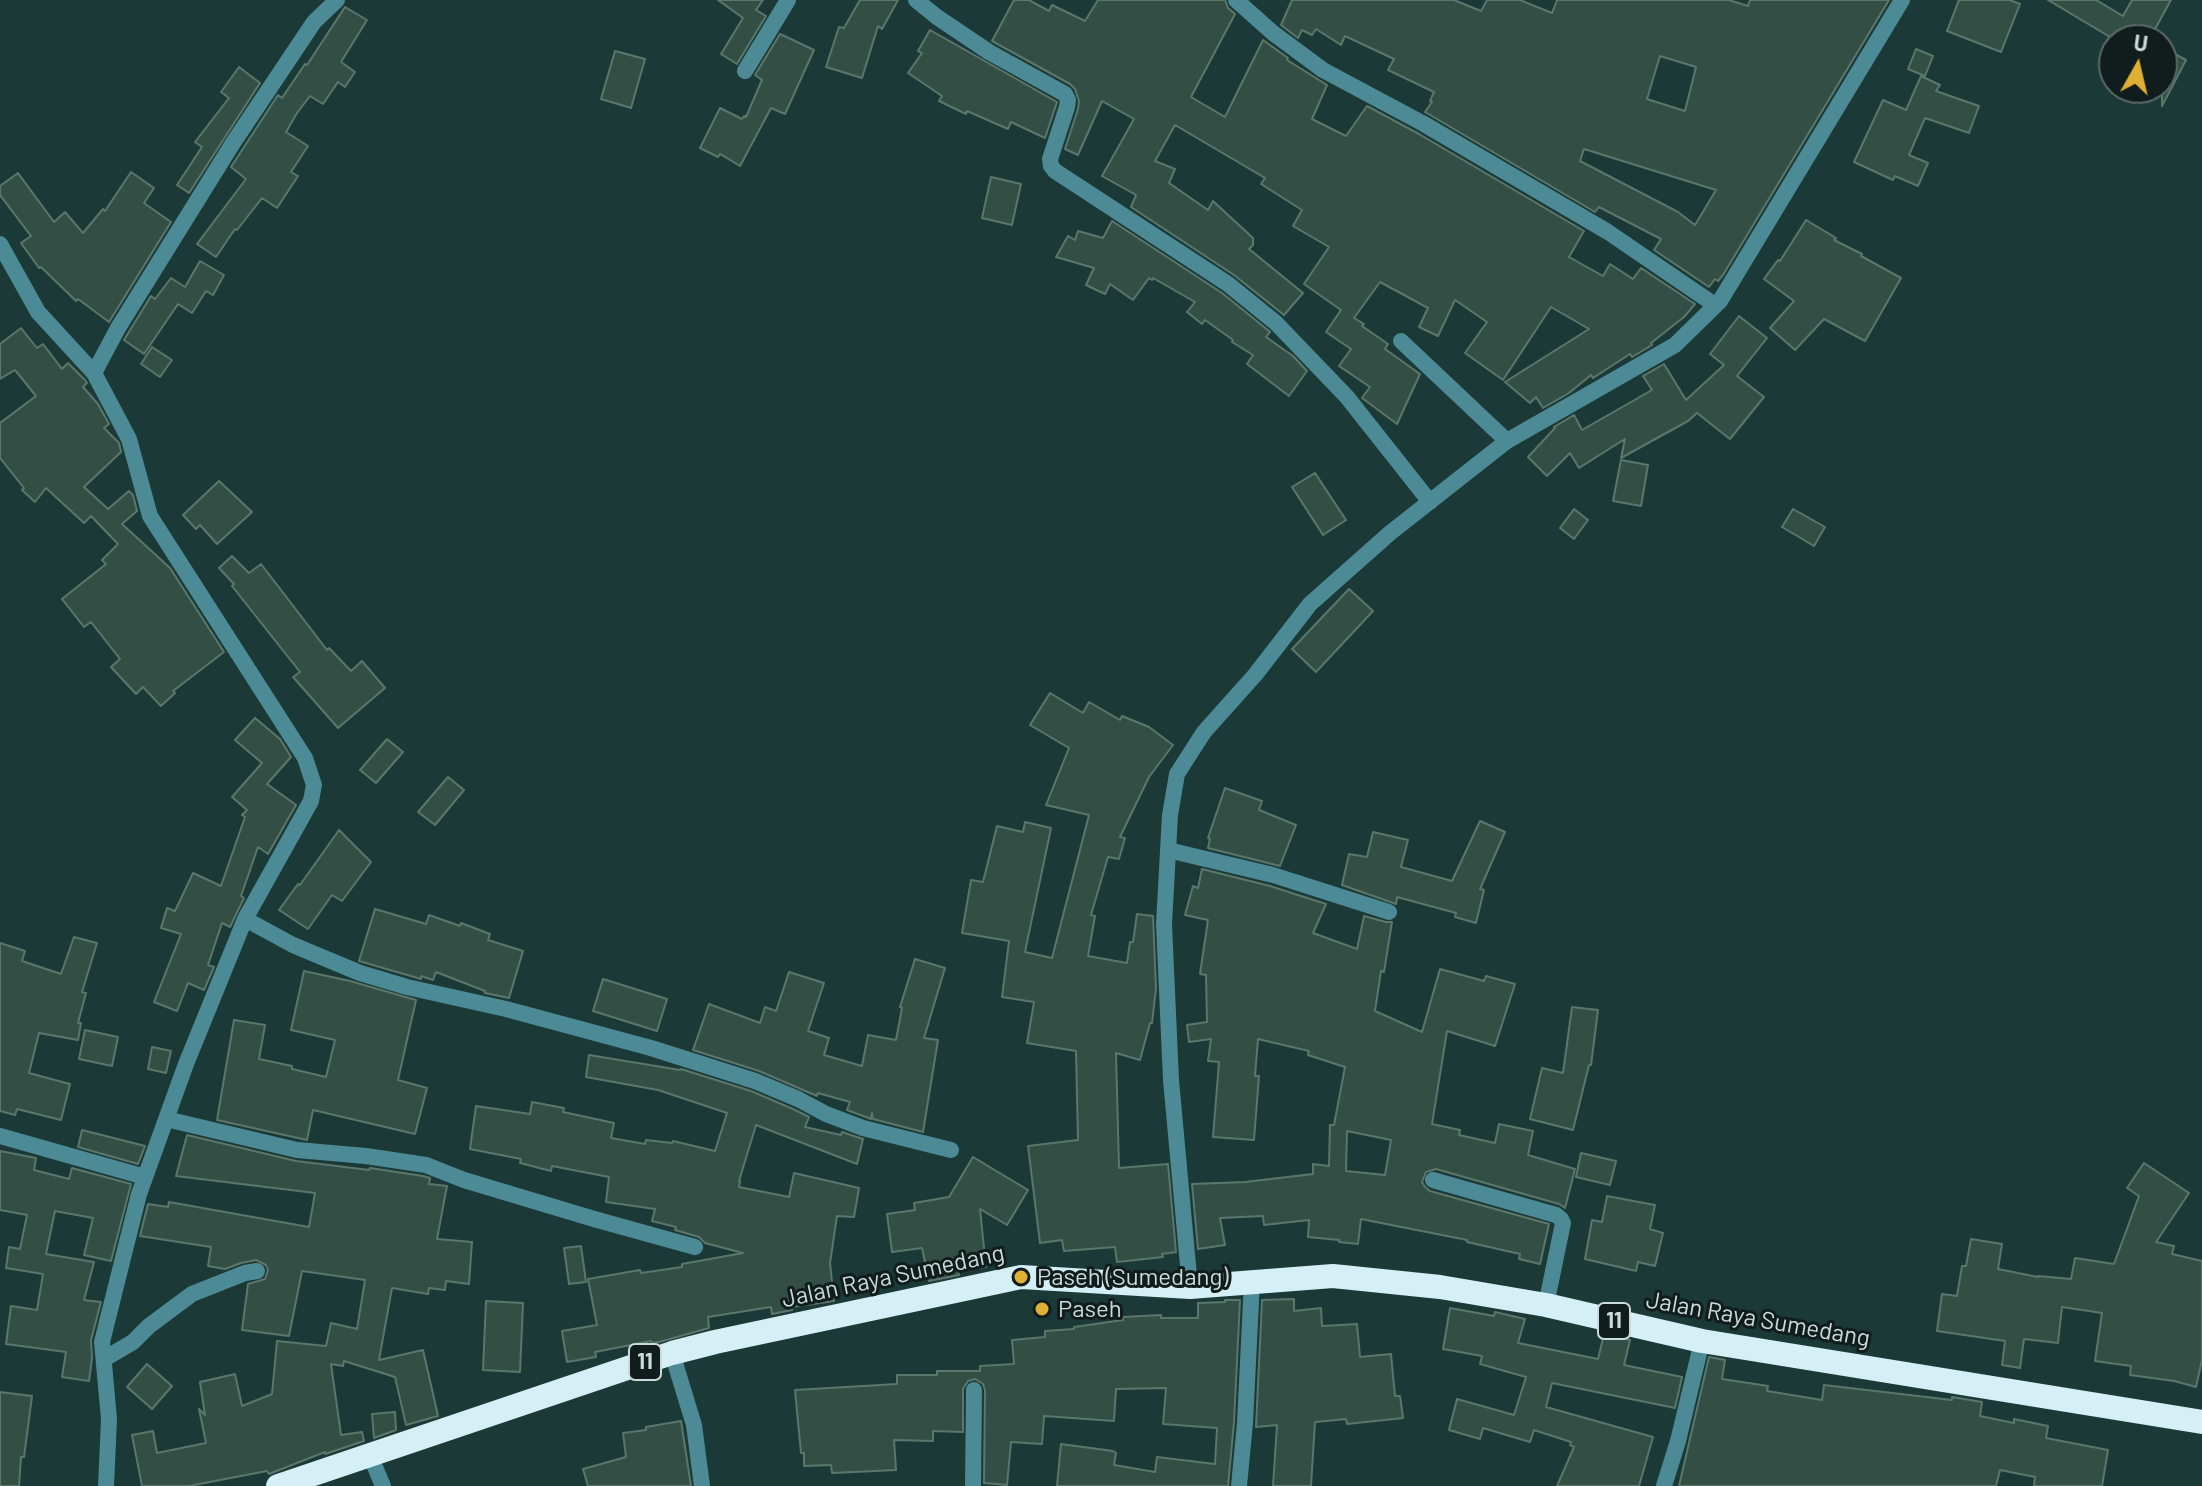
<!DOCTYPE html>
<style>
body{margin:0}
#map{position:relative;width:2202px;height:1486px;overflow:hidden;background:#1b3937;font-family:Barlow,sans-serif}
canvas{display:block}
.north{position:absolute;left:2098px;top:24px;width:80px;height:80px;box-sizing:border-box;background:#111d1d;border:2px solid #5b6969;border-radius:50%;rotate:8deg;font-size:22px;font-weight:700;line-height:32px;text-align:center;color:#cbdbda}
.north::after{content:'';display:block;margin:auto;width:28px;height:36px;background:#dfb034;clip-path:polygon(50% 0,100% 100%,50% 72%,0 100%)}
</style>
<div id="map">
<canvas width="2202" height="1486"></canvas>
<div class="north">U</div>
</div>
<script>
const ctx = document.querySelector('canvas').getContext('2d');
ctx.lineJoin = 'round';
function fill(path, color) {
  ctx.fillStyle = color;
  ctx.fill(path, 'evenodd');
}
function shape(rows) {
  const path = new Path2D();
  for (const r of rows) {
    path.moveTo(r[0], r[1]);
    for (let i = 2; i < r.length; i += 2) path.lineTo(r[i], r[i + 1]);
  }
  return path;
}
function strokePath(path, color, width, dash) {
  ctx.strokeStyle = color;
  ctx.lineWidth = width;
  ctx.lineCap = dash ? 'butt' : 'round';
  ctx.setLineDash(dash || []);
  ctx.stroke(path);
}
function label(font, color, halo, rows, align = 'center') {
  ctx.font = font + ' Barlow,sans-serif';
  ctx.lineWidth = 6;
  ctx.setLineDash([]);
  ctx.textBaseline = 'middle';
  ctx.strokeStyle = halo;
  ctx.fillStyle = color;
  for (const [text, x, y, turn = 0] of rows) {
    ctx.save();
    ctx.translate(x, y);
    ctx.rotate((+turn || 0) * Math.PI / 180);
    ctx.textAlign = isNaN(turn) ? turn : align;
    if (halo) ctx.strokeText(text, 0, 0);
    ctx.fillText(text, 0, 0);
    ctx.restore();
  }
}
const building = shape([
 [718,0,763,0,756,10,766,16,737,64,721,54,743,18,718,0],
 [860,0,898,0,882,29,878,26,862,78,826,67,839,27,844,28,860,0],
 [1014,0,1029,0,1049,11,1052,5,1085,21,1098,0,1225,0,1228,8,1235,14,1191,97,1225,117,1263,40,1288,58,1287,60,1327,85,1312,119,1346,136,1367,106,1419,134,1584,231,1569,257,1603,276,1610,264,1633,279,1641,268,1695,304,1684,317,1651,343,1652,345,1632,357,1630,354,1593,378,1591,375,1569,393,1543,408,1536,397,1530,403,1505,382,1589,329,1551,307,1503,380,1465,353,1487,322,1455,300,1438,336,1419,327,1428,308,1380,282,1354,318,1364,324,1362,326,1388,344,1385,349,1420,374,1397,424,1362,398,1370,387,1339,366,1351,349,1326,332,1341,310,1304,284,1329,247,1293,226,1302,210,1261,184,1265,178,1175,125,1155,161,1175,169,1169,183,1208,210,1213,201,1253,238,1253,245,1249,249,1303,293,1284,315,1234,275,1131,207,1136,195,1102,176,1134,119,1102,101,1078,155,1065,149,1078,109,1079,101,1075,89,1070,84,992,41,1014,0],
 [1292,0,1454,0,1481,11,1487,0,1520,0,1552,13,1557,0,1729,0,1748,6,1750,0,1889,0,1723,275,1718,281,1715,279,1709,287,1654,250,1661,239,1599,207,1595,212,1425,112,1432,102,1430,101,1434,92,1388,70,1394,59,1345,36,1341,45,1316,29,1312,35,1302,30,1298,38,1281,25,1292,0],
 [1660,56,1696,67,1685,111,1647,99,1660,56],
 [1584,149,1716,190,1695,225,1678,212,1580,161,1584,149],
 [1959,0,2010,0,2020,4,2001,52,1947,31,1959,0],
 [2048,0,2096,0,2123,16,2132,0,2171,0,2149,40,2115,40,2048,0],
 [345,7,367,20,341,62,355,72,345,87,338,82,323,104,310,96,297,113,286,132,308,146,291,172,298,176,277,208,262,198,237,230,235,229,216,257,197,244,246,179,231,167,278,95,282,98,305,64,307,65,345,7],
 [930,30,1057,102,1045,138,1011,122,1008,129,967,111,966,114,939,101,942,96,908,73,922,53,918,51,930,30],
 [780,34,814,50,785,114,771,108,740,166,720,154,718,157,700,148,720,108,742,119,744,116,746,117,762,80,755,75,780,34],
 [2162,47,2186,60,2162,106,2162,47],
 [1916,49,1933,56,1925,76,1908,69,1916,49],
 [615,51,645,59,631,108,601,99,615,51],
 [239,67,260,83,189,193,177,185,202,147,195,142,229,98,221,92,239,67],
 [1921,76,1940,85,1936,91,1979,106,1969,133,1925,118,1909,155,1928,163,1918,186,1895,176,1893,180,1854,162,1883,100,1906,110,1921,76],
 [131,172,154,188,144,203,171,222,109,322,78,299,76,301,41,267,39,268,21,243,31,236,0,195,0,186,18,173,54,222,65,212,83,233,103,209,105,211,131,172],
 [991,177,1021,184,1012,225,982,218,991,177],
 [1806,220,1836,238,1834,240,1862,254,1861,256,1901,278,1865,341,1824,319,1795,350,1770,328,1794,301,1764,279,1778,260,1780,261,1806,220],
 [1112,221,1222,293,1269,331,1270,332,1266,337,1293,356,1307,371,1289,396,1247,364,1253,355,1232,342,1233,340,1205,320,1202,324,1187,312,1195,302,1153,278,1152,280,1149,278,1133,300,1110,284,1105,294,1086,285,1094,268,1056,257,1068,236,1075,240,1078,231,1103,238,1112,221],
 [200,261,224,275,213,295,206,291,192,313,178,304,144,354,124,340,151,296,155,299,171,278,185,287,200,261],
 [1739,316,1767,338,1737,376,1764,397,1730,439,1697,413,1688,421,1621,458,1625,439,1579,468,1570,453,1547,476,1528,457,1555,428,1554,427,1574,415,1582,430,1652,390,1643,376,1664,364,1686,400,1724,365,1710,354,1739,316],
 [21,328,37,348,43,344,62,369,68,363,85,380,87,383,83,387,98,404,109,424,104,428,119,443,121,452,84,487,108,509,129,491,133,495,137,511,122,524,170,568,224,652,173,691,175,693,161,706,143,687,136,694,111,667,120,659,91,622,84,627,62,599,106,564,102,560,118,544,91,516,84,523,46,488,35,502,22,490,24,488,0,458,0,423,36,396,15,370,0,379,0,344,21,328],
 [152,347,172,360,160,377,141,364,152,347],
 [1621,460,1648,465,1641,506,1613,501,1621,460],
 [1315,473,1346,520,1323,535,1292,487,1315,473],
 [219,481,252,512,217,544,200,525,196,529,183,515,219,481],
 [1574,509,1588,520,1574,539,1560,528,1574,509],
 [1793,509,1825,527,1814,546,1782,527,1793,509],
 [232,556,249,573,261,564,327,650,329,648,351,671,362,661,385,688,338,728,293,677,300,672,232,586,234,584,219,568,232,556],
 [1349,589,1373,611,1316,672,1292,649,1349,589],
 [1050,693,1083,713,1089,702,1120,720,1122,716,1149,727,1173,745,1149,777,1120,837,1125,838,1119,859,1108,857,1091,915,1095,916,1088,956,1127,963,1130,942,1133,942,1137,914,1153,916,1156,989,1152,1023,1150,1023,1140,1060,1116,1053,1119,1168,1168,1164,1176,1252,1162,1254,1163,1257,1117,1262,1115,1247,1064,1251,1062,1240,1040,1243,1028,1146,1078,1140,1076,1051,1027,1043,1034,1002,1002,997,1009,941,962,933,971,880,983,882,997,826,1023,832,1025,822,1051,828,1025,952,1052,958,1089,815,1046,805,1069,748,1030,725,1050,693],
 [255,718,280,739,291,757,267,784,296,805,268,854,258,847,241,896,244,898,230,927,222,923,208,965,214,967,204,990,188,983,177,1011,154,1002,181,934,161,928,167,908,175,911,193,873,221,886,245,817,242,815,247,810,232,797,262,763,235,740,255,718],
 [387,739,403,752,376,783,360,770,387,739],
 [448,777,464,790,435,825,418,812,448,777],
 [1225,788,1262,801,1259,810,1296,825,1280,866,1208,848,1210,839,1208,838,1225,788],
 [1480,821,1505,832,1480,889,1484,890,1476,923,1455,917,1456,913,1397,897,1396,904,1342,885,1349,854,1367,857,1373,832,1408,840,1401,867,1452,881,1480,821],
 [339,830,371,862,342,901,332,895,308,929,279,910,298,884,300,885,339,830],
 [1202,869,1270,886,1326,904,1313,933,1357,949,1364,916,1386,922,1392,922,1384,972,1381,971,1375,1011,1422,1032,1440,969,1484,981,1486,976,1515,984,1495,1046,1447,1031,1432,1124,1460,1130,1459,1135,1495,1143,1499,1124,1533,1131,1528,1155,1575,1169,1565,1208,1559,1204,1436,1169,1426,1172,1422,1182,1425,1187,1430,1191,1549,1224,1540,1264,1519,1259,1520,1254,1467,1242,1467,1240,1361,1219,1358,1244,1339,1242,1339,1240,1308,1237,1309,1220,1264,1225,1263,1216,1220,1218,1225,1245,1198,1249,1192,1184,1245,1182,1313,1174,1313,1164,1329,1166,1330,1125,1334,1125,1345,1067,1308,1055,1309,1051,1258,1039,1255,1076,1259,1076,1254,1140,1213,1137,1219,1062,1208,1061,1211,1039,1189,1042,1187,1025,1207,1022,1206,975,1200,974,1208,920,1185,915,1193,886,1198,888,1202,869],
 [1347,1131,1391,1140,1385,1175,1346,1171,1347,1131],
 [375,909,426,924,429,915,460,926,461,923,490,934,488,940,523,951,509,998,485,993,485,991,436,972,433,980,421,976,421,979,359,961,375,909],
 [74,937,97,943,82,992,86,993,78,1023,81,1023,78,1040,39,1033,29,1073,70,1084,61,1120,17,1109,15,1115,0,1111,0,943,25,951,22,961,61,974,74,937],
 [915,959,945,968,924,1038,938,1040,923,1132,873,1119,872,1113,871,1119,866,1117,847,1110,850,1102,818,1093,817,1096,759,1071,693,1050,709,1004,760,1023,765,1007,776,1011,789,972,824,983,808,1031,829,1038,824,1055,862,1066,868,1035,896,1040,902,1008,900,1007,915,959],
 [304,971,350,981,416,1000,398,1080,427,1088,415,1134,313,1110,307,1140,217,1120,234,1020,265,1025,259,1059,292,1066,292,1069,326,1077,335,1040,291,1030,304,971],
 [603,979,667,999,657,1031,593,1011,603,979],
 [1572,1007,1598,1010,1591,1065,1589,1065,1573,1130,1530,1119,1542,1068,1563,1073,1572,1007],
 [85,1030,118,1037,112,1066,79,1059,85,1030],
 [152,1047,171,1051,166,1073,148,1069,152,1047],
 [589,1055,680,1070,681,1069,751,1091,793,1109,809,1117,805,1127,841,1135,842,1132,863,1139,857,1164,756,1125,739,1181,740,1181,739,1187,789,1197,794,1173,859,1188,854,1217,837,1216,830,1263,834,1301,792,1307,792,1310,772,1314,771,1307,708,1317,709,1328,659,1342,652,1343,651,1341,595,1352,596,1357,567,1362,562,1331,597,1325,588,1279,640,1270,641,1273,682,1267,682,1264,743,1253,705,1243,699,1237,675,1230,676,1227,652,1221,655,1209,606,1202,609,1177,552,1166,551,1171,520,1163,521,1159,470,1149,476,1106,530,1114,532,1102,564,1108,563,1112,614,1123,611,1138,645,1144,646,1140,672,1143,673,1141,715,1151,727,1113,658,1090,586,1077,589,1055],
 [82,1130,145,1146,138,1164,78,1147,82,1130],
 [187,1135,296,1161,369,1170,370,1168,423,1176,430,1178,429,1184,447,1186,437,1239,472,1242,469,1284,446,1281,445,1290,429,1288,428,1294,392,1288,379,1360,423,1350,438,1416,406,1425,395,1377,344,1361,343,1366,331,1364,341,1435,362,1432,364,1441,325,1454,325,1452,269,1474,267,1471,189,1486,142,1486,132,1435,153,1431,157,1453,206,1443,199,1409,205,1415,200,1382,235,1374,242,1406,272,1394,277,1341,326,1346,331,1323,357,1329,365,1280,302,1271,289,1336,242,1330,248,1284,265,1279,268,1270,266,1265,256,1260,241,1263,225,1269,208,1266,211,1247,140,1236,148,1204,168,1207,169,1202,309,1227,315,1193,176,1176,187,1135],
 [0,1151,36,1158,34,1170,69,1179,72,1168,131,1184,111,1261,84,1255,93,1218,55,1211,46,1254,94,1262,84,1300,101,1302,91,1340,92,1358,89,1381,62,1377,66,1352,6,1344,11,1306,37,1310,43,1274,6,1268,9,1247,20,1249,27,1215,0,1210,0,1151],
 [1581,1153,1616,1161,1610,1185,1576,1177,1581,1153],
 [973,1157,1028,1190,1007,1225,980,1209,986,1267,958,1270,959,1275,929,1281,922,1248,892,1252,887,1214,915,1210,914,1203,949,1197,973,1157],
 [2144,1163,2189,1193,2156,1242,2174,1246,2172,1254,2202,1261,2202,1360,2196,1387,2174,1381,2130,1375,2131,1366,2095,1361,2102,1313,2062,1307,2058,1343,2024,1339,2020,1368,2002,1365,2005,1341,1937,1331,1942,1294,1957,1296,1962,1266,1966,1266,1971,1239,2002,1244,1998,1269,2038,1277,2038,1276,2071,1279,2075,1258,2114,1264,2139,1196,2127,1188,2144,1163],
 [1607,1196,1655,1205,1650,1229,1663,1233,1655,1266,1638,1262,1636,1271,1585,1259,1592,1220,1602,1222,1607,1196],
 [581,1246,586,1282,569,1284,564,1248,581,1246],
 [1294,1299,1294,1311,1321,1308,1322,1326,1357,1324,1360,1357,1391,1354,1395,1396,1400,1396,1403,1418,1347,1424,1346,1419,1315,1422,1311,1486,1273,1486,1277,1425,1256,1427,1262,1300,1294,1299],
 [1225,1300,1240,1300,1234,1422,1228,1486,1057,1486,1061,1444,1113,1451,1116,1453,1114,1465,1155,1472,1157,1457,1215,1464,1217,1428,1163,1424,1166,1388,1116,1389,1114,1421,1044,1416,1042,1444,1011,1442,1007,1485,984,1483,985,1390,983,1384,975,1379,968,1381,963,1389,963,1432,933,1431,933,1441,894,1440,896,1470,832,1473,831,1465,804,1466,804,1453,801,1453,795,1390,897,1384,897,1375,937,1375,937,1371,980,1371,980,1366,1014,1364,1012,1340,1045,1337,1045,1331,1074,1329,1074,1327,1123,1320,1123,1317,1161,1315,1161,1318,1198,1318,1198,1303,1225,1302,1225,1300],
 [486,1301,523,1303,520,1372,483,1370,486,1301],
 [1450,1308,1494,1316,1495,1312,1525,1319,1518,1343,1598,1359,1604,1334,1630,1340,1624,1365,1682,1377,1675,1408,1552,1383,1546,1407,1653,1437,1639,1486,1557,1486,1574,1447,1570,1445,1571,1442,1534,1430,1530,1442,1483,1428,1480,1439,1449,1430,1457,1399,1514,1415,1526,1377,1480,1364,1482,1356,1443,1349,1450,1308],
 [1709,1357,1725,1360,1722,1379,1768,1386,1767,1391,1822,1400,1824,1385,1952,1400,1952,1397,1982,1402,1980,1416,2014,1423,2014,1419,2048,1426,2046,1438,2108,1450,2102,1486,2034,1486,2035,1477,2000,1470,1996,1486,1679,1486,1709,1357],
 [147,1364,172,1386,152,1409,127,1387,147,1364],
 [0,1392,32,1396,24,1457,21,1457,19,1486,0,1486,0,1392],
 [395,1412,396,1430,374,1438,372,1414,395,1412],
 [681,1421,691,1486,588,1486,583,1469,626,1457,623,1433,646,1430,646,1427,681,1421]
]);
fill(building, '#334e45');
strokePath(building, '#5b776c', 2);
strokePath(shape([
 [916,0,937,17,989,52,1065,94,1068,100,1067,107,1050,159,1051,166,1055,171,1228,284,1276,323,1347,397,1430,502],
 [1236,0,1273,33,1323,70,1424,124,1608,232,1715,305],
 [745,71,788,0],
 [0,244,38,312,94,373,129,439,150,516,305,758,314,785,311,801,245,919,186,1064,139,1194,102,1342,109,1419,106,1486],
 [1401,341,1507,441],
 [94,373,118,328,233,143,314,22,337,0],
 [1168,850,1273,875,1389,912],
 [245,919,293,945,360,973,407,987,506,1009,651,1048,755,1081,798,1099,826,1114,863,1128,951,1150],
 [166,1119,297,1150,366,1156,426,1165,464,1180,594,1219,695,1247],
 [0,1136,145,1177],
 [1433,1180,1556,1215,1561,1219,1563,1223,1546,1305],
 [1190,1287,1171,1080,1164,924,1170,815,1177,774,1204,732,1255,675,1310,604,1390,533,1507,441,1675,345,1720,301,1902,0],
 [672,1353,694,1425,702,1486],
 [104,1359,133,1342,149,1326,192,1294,245,1273,257,1271],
 [370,1455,383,1486],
 [973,1486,974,1390],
 [1239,1486,1245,1423,1252,1281],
 [1664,1486,1678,1441,1702,1341]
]), '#4c8a96', 16);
strokePath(shape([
 [278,1486,672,1353,715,1342,1021,1277,1190,1287,1333,1276,1440,1287,1546,1305,1702,1341,2202,1422]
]), '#d4eff5', 24);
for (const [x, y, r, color] of [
 [1021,1277,8,"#dfb034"],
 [1042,1309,8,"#dfb034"]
]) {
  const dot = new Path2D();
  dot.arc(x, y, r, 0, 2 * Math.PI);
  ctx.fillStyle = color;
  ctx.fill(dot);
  strokePath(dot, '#111d1d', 3);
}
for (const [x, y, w] of [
 [1614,1321,32],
 [645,1362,32]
]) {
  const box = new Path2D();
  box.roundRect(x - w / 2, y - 18, w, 36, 6);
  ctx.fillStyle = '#111d1d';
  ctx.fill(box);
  strokePath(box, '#cbdbda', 2);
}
label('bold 22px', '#cbdbda', null, [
 ["11",1614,1321],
 ["11",645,1362]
]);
label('24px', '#cbdbda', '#111d1d', [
 ["Jalan Raya Sumedang",893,1276,-12],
 ["Jalan Raya Sumedang",1758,1319,10]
]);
label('24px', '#cbdbda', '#111d1d', [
 ["Paseh (Sumedang)",1037,1277],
 ["Paseh",1058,1309]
], 'left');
</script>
